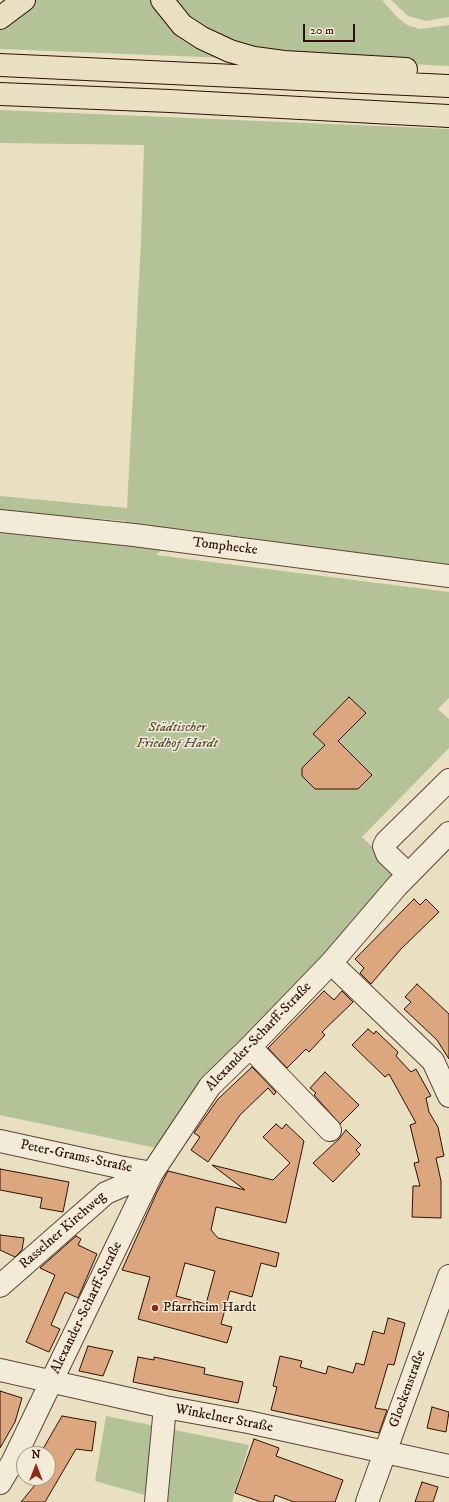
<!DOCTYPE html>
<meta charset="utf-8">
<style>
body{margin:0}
#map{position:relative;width:449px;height:1502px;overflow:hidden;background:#e9e0c2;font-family:"IM FELL DW Pica",serif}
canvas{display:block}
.north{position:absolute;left:16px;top:1446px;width:40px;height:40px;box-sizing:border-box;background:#f1ebd7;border:1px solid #a39382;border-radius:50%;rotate:0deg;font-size:11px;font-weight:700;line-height:16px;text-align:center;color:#2f1003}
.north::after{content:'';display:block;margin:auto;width:14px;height:18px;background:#8f2418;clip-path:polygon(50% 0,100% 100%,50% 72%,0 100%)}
.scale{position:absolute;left:303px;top:24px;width:52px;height:18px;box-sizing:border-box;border:2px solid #2f1003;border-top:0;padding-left:5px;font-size:12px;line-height:14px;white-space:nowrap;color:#2f1003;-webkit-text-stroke:3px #f1ebd7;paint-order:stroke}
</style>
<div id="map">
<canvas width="449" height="1502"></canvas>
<div class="north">N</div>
<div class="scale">20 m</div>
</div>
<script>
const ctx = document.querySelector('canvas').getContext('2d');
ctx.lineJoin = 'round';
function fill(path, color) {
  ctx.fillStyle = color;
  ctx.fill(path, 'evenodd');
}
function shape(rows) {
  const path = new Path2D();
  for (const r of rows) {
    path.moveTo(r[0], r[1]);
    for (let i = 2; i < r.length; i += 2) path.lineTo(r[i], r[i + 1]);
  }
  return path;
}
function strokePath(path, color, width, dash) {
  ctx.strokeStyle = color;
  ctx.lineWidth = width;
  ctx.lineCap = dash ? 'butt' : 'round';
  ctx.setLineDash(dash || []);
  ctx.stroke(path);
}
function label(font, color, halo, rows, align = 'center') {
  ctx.font = font + ' "IM FELL DW Pica",serif';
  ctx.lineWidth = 3;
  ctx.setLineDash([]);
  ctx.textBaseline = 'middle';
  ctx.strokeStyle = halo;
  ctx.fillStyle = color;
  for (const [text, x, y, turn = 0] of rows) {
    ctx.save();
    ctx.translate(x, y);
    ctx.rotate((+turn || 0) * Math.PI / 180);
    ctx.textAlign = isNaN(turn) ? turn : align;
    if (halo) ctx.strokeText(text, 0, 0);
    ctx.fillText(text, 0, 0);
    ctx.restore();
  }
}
fill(shape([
 [30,0,156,0,227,58,0,49,0,23],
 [175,0,382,0,397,17,407,25,420,29,449,25,449,66,329,60,240,45,210,31,191,18],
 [391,0,449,0,449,17,426,21,408,16],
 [0,110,449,129,449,566,185,529,156,555,449,592,449,698,438,709,449,719,449,748,362,837,399,872,197,1092,156,1148,0,1115,0,529,128,542,126,521,0,511,0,496,127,508,141,242,144,145,0,143],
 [106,1416,249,1445,232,1502,159,1502,152,1497,95,1481]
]), '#b3c397');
const building = shape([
 [349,697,366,713,338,741,372,775,358,789,315,789,302,776,302,768,325,745,313,734,349,697],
 [414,899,420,905,426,899,439,912,400,950,371,984,360,973,364,968,355,959,414,899],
 [417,984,449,1014,449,1059,437,1040,404,1009,411,1002,405,997,417,984],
 [324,991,334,1000,342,991,353,1002,322,1032,325,1035,309,1052,306,1049,287,1068,268,1048,324,991],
 [368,1029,374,1034,376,1031,398,1052,396,1056,411,1072,416,1069,431,1096,426,1098,429,1112,438,1127,444,1156,436,1158,441,1181,441,1218,412,1217,413,1186,420,1186,414,1163,419,1162,410,1125,416,1123,389,1074,385,1077,352,1045,368,1029],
 [252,1067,276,1092,274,1095,268,1088,240,1115,208,1162,191,1150,200,1137,194,1133,218,1099,252,1067],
 [325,1072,359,1105,340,1124,314,1095,316,1093,310,1088,325,1072],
 [276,1124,282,1129,286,1124,304,1141,286,1223,216,1207,211,1230,218,1238,279,1253,276,1267,261,1263,252,1297,230,1291,221,1324,232,1327,227,1343,138,1319,150,1277,122,1270,157,1192,168,1171,245,1190,212,1165,273,1180,290,1163,263,1137,276,1124],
 [185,1263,215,1271,206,1304,176,1296,185,1263],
 [346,1130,361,1145,356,1150,360,1154,333,1182,313,1163,339,1139,346,1130],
 [0,1169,69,1182,63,1212,40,1208,42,1198,0,1190,0,1169],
 [0,1235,24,1238,22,1250,15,1257,0,1250,0,1235],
 [76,1236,81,1239,78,1245,97,1254,78,1298,65,1292,51,1325,60,1329,49,1352,26,1342,55,1275,40,1268,76,1236],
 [388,1318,405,1323,394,1365,388,1364,375,1408,387,1410,379,1433,271,1410,277,1387,273,1386,280,1356,302,1361,300,1367,326,1374,328,1366,353,1373,356,1363,364,1365,373,1331,384,1334,388,1318],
 [88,1346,113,1351,103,1376,79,1371,88,1346],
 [138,1357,154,1360,154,1357,205,1368,204,1374,243,1382,238,1403,133,1382,138,1357],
 [0,1391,22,1398,15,1422,0,1448,0,1391],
 [432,1407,449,1412,446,1432,427,1428,432,1407],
 [62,1416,96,1422,92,1451,76,1449,45,1502,21,1502,35,1485,27,1478,48,1478,48,1454,40,1454,62,1416],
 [254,1439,279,1448,276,1456,343,1480,335,1502,294,1502,275,1495,273,1502,261,1502,235,1493,254,1439],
 [422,1482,438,1487,433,1502,415,1502,422,1482]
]);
fill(building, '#dca77f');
strokePath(building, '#2f1003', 1);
const minor = shape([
 [0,521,134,535,449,576],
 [408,874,387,854,384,846,386,842,449,780],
 [331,963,433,1061,449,1096],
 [250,1047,330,1130],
 [0,1141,119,1167,152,1173],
 [0,1286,106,1193,152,1173],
 [0,1370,165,1407,248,1422,449,1466],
 [0,1483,12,1463,152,1173,210,1086,250,1047,331,963,397,886,449,833],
 [156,1502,165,1407],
 [367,1502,449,1276]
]);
const highway = shape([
 [162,0,182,25,202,38,230,51,254,58,284,62,406,69],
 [0,18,24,0],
 [0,65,449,86],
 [0,94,170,101,449,116]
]);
strokePath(minor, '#5e4433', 24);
strokePath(highway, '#2f1003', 24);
strokePath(minor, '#f1ebd7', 22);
strokePath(highway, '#e9e0c2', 22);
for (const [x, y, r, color] of [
 [155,1308,4,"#8f2418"]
]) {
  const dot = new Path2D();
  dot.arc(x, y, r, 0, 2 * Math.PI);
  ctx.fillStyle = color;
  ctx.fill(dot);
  strokePath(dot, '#f1ebd7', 1.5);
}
label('14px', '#2f1003', '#f1ebd7', [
 ["Tomphecke",225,547,7],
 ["Alexander-Scharff-Straße",259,1037,-46],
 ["Peter-Grams-Straße",76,1157,12],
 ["Rasselner Kirchweg",63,1231,-41],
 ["Alexander-Scharff-Straße",87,1308,-64],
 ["Glockenstraße",408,1389,-70],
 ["Winkelner Straße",224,1419,11]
]);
label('italic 14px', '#5d4f37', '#f1ebd7', [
 ["Städtischer",177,728],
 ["Friedhof Hardt",177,744]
]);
label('14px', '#2f1003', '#f1ebd7', [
 ["Pfarrheim Hardt",163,1308]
], 'left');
</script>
